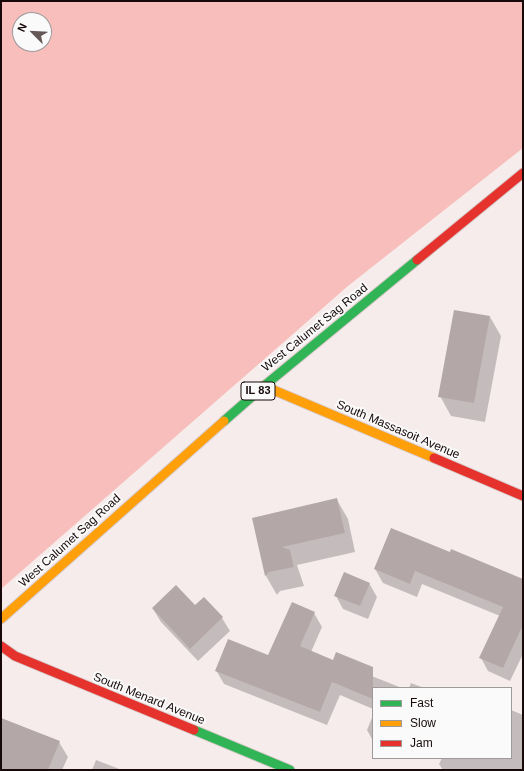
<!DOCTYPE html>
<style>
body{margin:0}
#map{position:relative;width:524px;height:771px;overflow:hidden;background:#f6eceb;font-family:Arial,sans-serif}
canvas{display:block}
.frame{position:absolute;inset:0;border:2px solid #170909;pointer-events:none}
.legend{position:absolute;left:372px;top:687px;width:140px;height:72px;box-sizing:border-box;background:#fafafa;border:1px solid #9f9a9a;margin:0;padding:5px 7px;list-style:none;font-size:12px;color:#170909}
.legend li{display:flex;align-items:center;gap:8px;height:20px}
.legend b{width:20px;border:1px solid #9f9a9a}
.north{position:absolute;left:12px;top:12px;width:40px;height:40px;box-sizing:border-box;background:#fafafa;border:1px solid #9f9a9a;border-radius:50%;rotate:294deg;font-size:11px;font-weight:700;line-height:16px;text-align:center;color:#170909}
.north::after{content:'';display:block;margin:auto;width:14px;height:18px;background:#655858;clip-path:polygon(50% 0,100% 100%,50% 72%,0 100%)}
</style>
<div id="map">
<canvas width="524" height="771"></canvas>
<div class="frame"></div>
<ul class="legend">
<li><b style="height:5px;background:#30b455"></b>Fast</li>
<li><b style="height:5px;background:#ff9f0a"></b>Slow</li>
<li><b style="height:5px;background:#e5322d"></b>Jam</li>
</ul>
<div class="north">N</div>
</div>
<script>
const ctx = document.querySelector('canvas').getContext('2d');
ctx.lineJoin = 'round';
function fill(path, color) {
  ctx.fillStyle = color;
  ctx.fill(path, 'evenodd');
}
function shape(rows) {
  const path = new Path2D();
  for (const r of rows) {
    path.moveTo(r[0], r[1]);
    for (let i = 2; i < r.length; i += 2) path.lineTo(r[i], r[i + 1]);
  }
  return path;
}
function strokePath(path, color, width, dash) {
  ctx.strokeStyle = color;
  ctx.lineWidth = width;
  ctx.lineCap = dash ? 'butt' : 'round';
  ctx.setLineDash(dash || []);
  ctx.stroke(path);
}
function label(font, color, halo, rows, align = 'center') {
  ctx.font = font + ' Arial,sans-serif';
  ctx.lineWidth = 4;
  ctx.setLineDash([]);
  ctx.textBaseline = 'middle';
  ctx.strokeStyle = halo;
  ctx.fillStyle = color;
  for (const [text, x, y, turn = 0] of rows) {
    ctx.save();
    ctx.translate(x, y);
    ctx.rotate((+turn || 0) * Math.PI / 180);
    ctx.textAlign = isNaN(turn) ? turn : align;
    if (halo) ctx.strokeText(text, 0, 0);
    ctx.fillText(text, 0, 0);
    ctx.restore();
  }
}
fill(shape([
 [1,1,523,1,523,148,348,286,1,589],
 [20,20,44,20,44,44,20,44]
]), '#f8bebb');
fill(shape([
 [490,317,501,336,485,422,451,416,440,396],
 [337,500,348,519,355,552,297,565,304,586,280,591,277,595,266,576,253,519],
 [450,553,523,580,523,654,510,681,488,671,481,658,500,616,422,584,417,597,383,583,375,569],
 [369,583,377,597,368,619,343,609,336,596],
 [195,606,222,618,230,631,198,661,161,622,153,609],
 [314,613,322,627,311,652,402,688,373,688,373,709,340,695,327,725,224,684,216,670,268,657],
 [411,683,424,688,409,688],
 [511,710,523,715,523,770,443,770,439,764,442,758,511,758],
 [373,715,373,741,367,730],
 [1,718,59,742,68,757,62,770,1,770],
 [96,760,122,770,92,770]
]), '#0003');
fill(shape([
 [454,310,490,316,474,403,438,397],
 [337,498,345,533,282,547,290,550,294,567,269,572,265,576,252,518],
 [391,528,450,552,451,549,523,579,523,625,503,668,479,658,503,607,415,571,410,584,374,569],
 [344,572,370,583,360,606,334,596],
 [176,585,195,605,204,597,223,617,190,649,152,608],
 [292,602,315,612,300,646,333,660,336,652,373,667,373,699,332,682,320,712,215,671,228,639,268,655],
 [1,718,60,741,48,770,1,770]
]), '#b3a8a7');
const fast = shape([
 [224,421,264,386,417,260],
 [194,730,290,770]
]);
const slow = shape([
 [264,386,434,458],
 [1,619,224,421]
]);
const jam = shape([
 [417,260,523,173],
 [434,458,523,496],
 [1,646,15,656,194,730]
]);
strokePath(fast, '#d5c8c7', 11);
strokePath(slow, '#d5c8c7', 11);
strokePath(jam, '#d5c8c7', 11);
strokePath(fast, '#30b455', 9);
strokePath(slow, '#ff9f0a', 9);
strokePath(jam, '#e5322d', 9);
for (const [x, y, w] of [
 [258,391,34]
]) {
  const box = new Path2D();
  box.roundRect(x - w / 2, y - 9, w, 18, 3);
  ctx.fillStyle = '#fafafa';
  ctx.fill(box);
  strokePath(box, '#170909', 1);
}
label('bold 11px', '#170909', null, [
 ["IL 83",258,391]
]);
label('12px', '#170909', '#fafafa', [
 ["West Calumet Sag Road",315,328,-39],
 ["South Massasoit Avenue",398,430,23],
 ["West Calumet Sag Road",70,541,-42],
 ["South Menard Avenue",149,699,22]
]);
</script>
